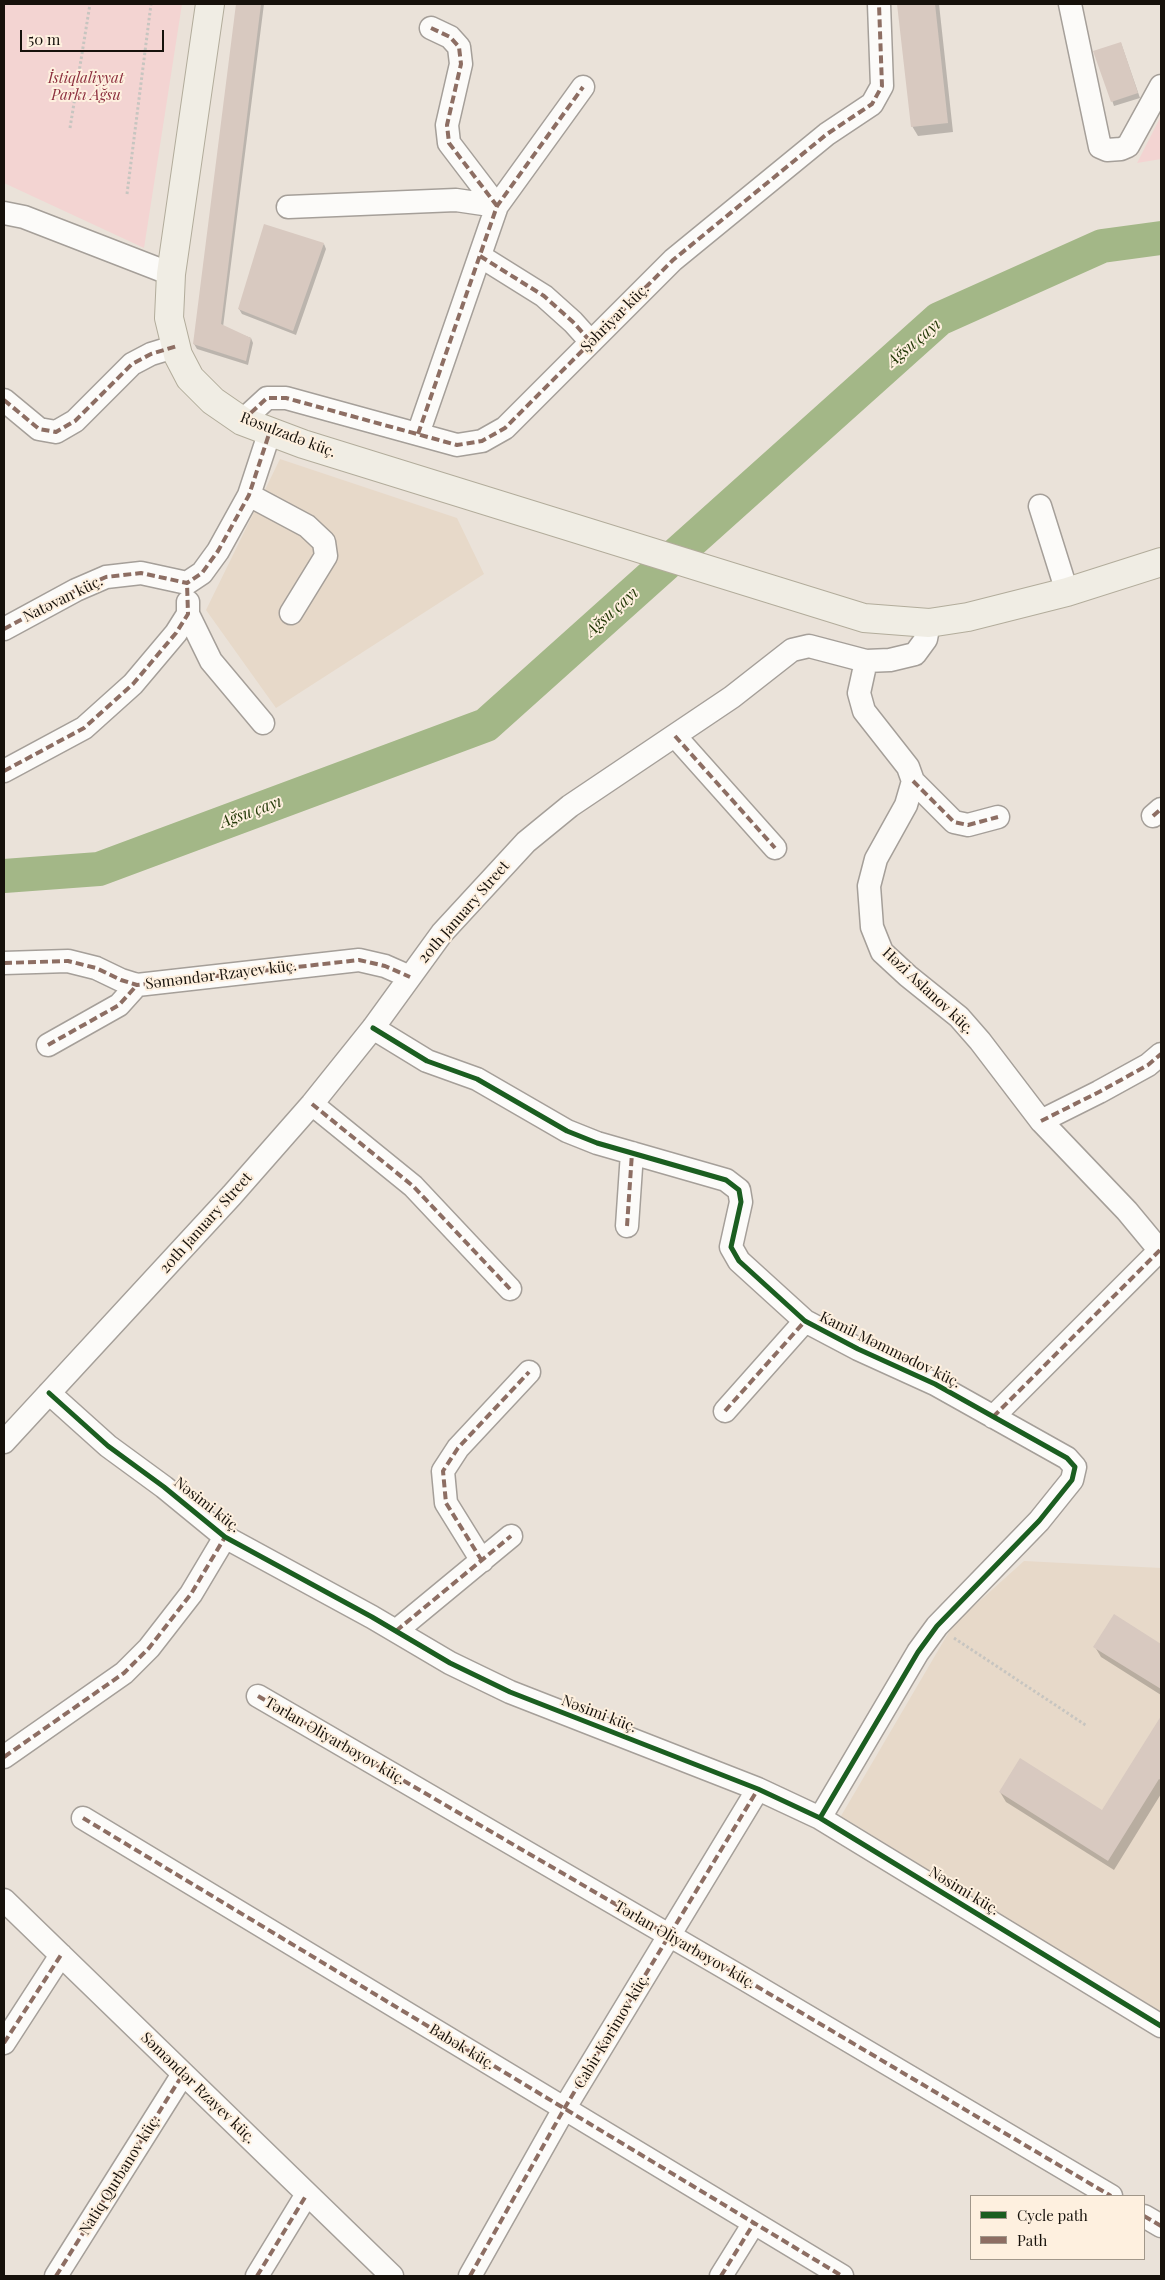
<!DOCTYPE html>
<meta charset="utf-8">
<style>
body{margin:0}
#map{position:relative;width:1165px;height:2280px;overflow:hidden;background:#eae2d9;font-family:"Playfair Display",serif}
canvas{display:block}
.frame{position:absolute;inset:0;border:5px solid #16110b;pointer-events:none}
.legend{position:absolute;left:970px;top:2195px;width:175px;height:65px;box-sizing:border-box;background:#fef0df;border:1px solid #a1978a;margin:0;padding:6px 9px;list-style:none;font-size:15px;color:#16110b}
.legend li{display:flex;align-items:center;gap:10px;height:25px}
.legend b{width:25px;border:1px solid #a1978a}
.scale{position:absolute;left:20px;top:30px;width:144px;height:22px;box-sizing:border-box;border:2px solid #16110b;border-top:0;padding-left:6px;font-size:15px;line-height:18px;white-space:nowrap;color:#16110b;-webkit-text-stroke:4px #fef0df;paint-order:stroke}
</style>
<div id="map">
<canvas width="1165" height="2280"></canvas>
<div class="frame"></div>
<ul class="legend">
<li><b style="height:6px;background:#1b5e20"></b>Cycle path</li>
<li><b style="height:6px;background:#8d6e63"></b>Path</li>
</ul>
<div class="scale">50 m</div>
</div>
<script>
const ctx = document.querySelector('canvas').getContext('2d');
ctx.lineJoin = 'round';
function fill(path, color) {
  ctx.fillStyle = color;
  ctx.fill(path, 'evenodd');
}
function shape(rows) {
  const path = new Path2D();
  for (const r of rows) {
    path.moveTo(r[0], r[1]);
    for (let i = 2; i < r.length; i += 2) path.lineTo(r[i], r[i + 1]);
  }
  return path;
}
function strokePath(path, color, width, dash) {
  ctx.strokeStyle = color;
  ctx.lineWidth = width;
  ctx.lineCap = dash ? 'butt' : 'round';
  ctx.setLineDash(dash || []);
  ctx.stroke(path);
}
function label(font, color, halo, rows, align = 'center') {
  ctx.font = font + ' "Playfair Display",serif';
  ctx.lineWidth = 4;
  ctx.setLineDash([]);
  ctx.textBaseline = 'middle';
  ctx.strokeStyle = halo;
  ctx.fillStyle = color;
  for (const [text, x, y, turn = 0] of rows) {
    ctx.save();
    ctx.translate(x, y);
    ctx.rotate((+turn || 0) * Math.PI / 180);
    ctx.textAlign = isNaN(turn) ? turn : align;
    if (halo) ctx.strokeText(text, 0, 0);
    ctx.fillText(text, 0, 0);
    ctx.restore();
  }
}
fill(shape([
 [280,459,457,518,484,574,276,708,206,610],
 [1024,1561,1161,1568,1161,2014,841,1816,953,1625]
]), '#e7d9c9');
fill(shape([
 [4,4,182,4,144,248,4,183],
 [1161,116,1161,159,1137,163]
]), '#f3d4d2');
fill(shape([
 [238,4,264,4,223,327,251,338,253,343,248,365,197,349,194,344],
 [899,4,939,4,953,132,918,136,912,126],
 [1121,43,1140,98,1114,106,1095,52],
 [324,244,326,249,296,335,242,314,239,309],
 [1114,1616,1161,1645,1161,1695,1101,1657,1095,1647],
 [1161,1719,1161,1794,1114,1870,1006,1802,1000,1792,1103,1812]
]), '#0003');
strokePath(shape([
 [4,876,99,869,486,725,939,319,1102,246,1161,238]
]), '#a3b787', 34);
fill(shape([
 [236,4,261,4,221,324,251,338,246,361,193,344],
 [897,4,935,4,948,123,911,127],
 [1121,42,1138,93,1111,102,1093,51],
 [264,224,324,243,293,331,238,309],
 [1114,1614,1161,1644,1161,1689,1093,1647],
 [1161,1716,1161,1780,1159,1779,1108,1861,999,1792,1020,1758,1102,1810]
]), '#d8c9c0');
const minor = shape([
 [1070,4,1100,147,1107,150,1121,149,1128,146,1161,86],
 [431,28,450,37,459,47,461,64,447,125,449,143,497,206],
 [288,207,456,200,497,206],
 [4,213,24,217,171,274],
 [480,256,544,296,573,322,591,342],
 [4,400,39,429,56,432,75,421,132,364,151,354,177,346],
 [242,421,267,398,286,398,457,445,482,441,505,428,673,260,827,134,872,104,882,86,879,4],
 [418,434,497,206,583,87],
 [249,495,307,526,324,542,326,556,291,613],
 [1040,506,1067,592],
 [188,602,188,614,211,661,263,723],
 [4,629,76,590,106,577,141,573,187,583,202,573,218,551,249,495,270,431],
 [866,661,859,693,864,711,908,767,913,781,906,805,876,859,869,886,872,927,882,952,908,976,959,1017,980,1041,1041,1121,1127,1211,1161,1252],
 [675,736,775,848],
 [4,771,84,728,133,684,176,633,188,614],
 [913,781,954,822,968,825,998,817],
 [1153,816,1161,809],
 [4,963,68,961,96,968,121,980,137,985,359,960,385,966,410,977],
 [373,1028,427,1061,477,1079,567,1131,597,1143,726,1180,739,1190,741,1202,731,1247,739,1261,805,1321,858,1349,935,1384,1067,1458,1075,1467,1072,1480,1039,1521,937,1626,918,1652,820,1818],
 [48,1045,119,1005,137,985],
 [312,1104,413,1186,510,1289],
 [1041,1121,1099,1092,1148,1065,1161,1054],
 [627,1226,632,1153],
 [49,1393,108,1446,164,1487,225,1537,372,1617,450,1663,510,1692,758,1789,820,1818,1161,2026],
 [725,1411,805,1321],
 [993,1417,1160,1250],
 [4,1442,232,1195,312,1104,373,1028,442,933,526,842,570,806,732,697,792,650,809,646,866,661,890,660,915,654,926,639,929,623],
 [482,1561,446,1503,443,1471,458,1448,529,1372],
 [396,1631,511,1536],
 [258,1696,746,1980,1111,2196],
 [4,1757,124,1673,149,1648,191,1594,225,1537],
 [83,1818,842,2276],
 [4,1900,392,2276],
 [4,2043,61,1955],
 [1144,2216,1161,2226],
 [56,2276,183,2074],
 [257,2276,307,2194],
 [470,2276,564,2109,758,1789],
 [721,2276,754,2223]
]);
const major = shape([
 [210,4,171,274,169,318,178,355,190,378,213,401,242,421,303,444,864,618,929,623,968,617,1067,592,1161,562]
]);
strokePath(minor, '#a59f99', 25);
strokePath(major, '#b2ac9b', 30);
strokePath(shape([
 [70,128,90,4],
 [127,194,151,4],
 [954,1638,1087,1726]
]), '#c7c5c0', 3, [2.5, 2.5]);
strokePath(minor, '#fcfbf9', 22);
strokePath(major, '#f0ede4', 28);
strokePath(shape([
 [431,28,450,37,459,47,461,64,447,125,449,143,497,206],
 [480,256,544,296,573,322,591,342],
 [4,400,39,429,56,432,75,421,132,364,151,354,177,346],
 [242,421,267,398,286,398,457,445,482,441,505,428,673,260,827,134,872,104,882,86,879,4],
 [418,434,497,206,583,87],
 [4,629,76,590,106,577,141,573,187,583,202,573,218,551,249,495,270,431],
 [675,736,775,848],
 [4,771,84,728,133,684,176,633,188,614,187,583],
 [913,781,954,822,968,825,998,817],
 [1153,816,1161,809],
 [4,963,68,961,96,968,121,980,137,985,359,960,385,966,410,977],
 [48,1045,119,1005,137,985],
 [312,1104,413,1186,510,1289],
 [1041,1121,1099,1092,1148,1065,1161,1054],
 [627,1226,632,1153],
 [725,1411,805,1321],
 [993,1417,1160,1250],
 [482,1561,446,1503,443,1471,458,1448,529,1372],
 [396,1631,511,1536],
 [258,1696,746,1980,1111,2196],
 [4,1757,124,1673,149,1648,191,1594,225,1537],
 [83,1818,842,2276],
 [4,2043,61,1955],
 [1144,2216,1161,2226],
 [56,2276,183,2074],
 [257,2276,307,2194],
 [470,2276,564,2109,758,1789],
 [721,2276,754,2223]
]), '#8d6e63', 4, [8, 4]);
strokePath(shape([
 [373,1028,427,1061,477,1079,567,1131,597,1143,726,1180,739,1190,741,1202,731,1247,739,1261,805,1321,858,1349,935,1384,1067,1458,1075,1467,1072,1480,1039,1521,937,1626,918,1652,820,1818],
 [49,1393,108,1446,164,1487,225,1537,372,1617,450,1663,510,1692,758,1789,820,1818,1161,2026]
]), '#1b5e20', 5);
label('italic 15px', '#8d2f3e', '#fef0df', [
 ["İstiqlaliyyat",86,78],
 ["Parkı Ağsu",86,95]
]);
label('15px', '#16110b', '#fef0df', [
 ["Şəhriyar küç.",615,318,-45],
 ["Rəsulzadə küç.",288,435,21],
 ["Natəvan küç.",63,599,-26],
 ["20th January Street",464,912,-49],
 ["Səməndər Rzayev küç.",221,975,-7],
 ["Həzi Aslanov küç.",928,991,43],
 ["20th January Street",206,1223,-48],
 ["Kamil Məmmədov küç.",890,1350,26],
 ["Nəsimi küç.",207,1505,38],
 ["Nəsimi küç.",599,1714,21],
 ["Tərlan Əliyarbəyov küç.",335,1741,30],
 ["Nəsimi küç.",964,1891,31],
 ["Tərlan Əliyarbəyov küç.",685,1945,30],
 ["Cabir Kərimov küç.",612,2031,-59],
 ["Babək küç.",462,2047,31],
 ["Səməndər Rzayev küç.",198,2088,44],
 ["Natiq Qurbanov küç.",120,2175,-58]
]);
label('italic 16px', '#253a09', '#fef0df', [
 ["Ağsu çayı",914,343,-40],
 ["Ağsu çayı",612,612,-42],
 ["Ağsu çayı",251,812,-20]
]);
</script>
